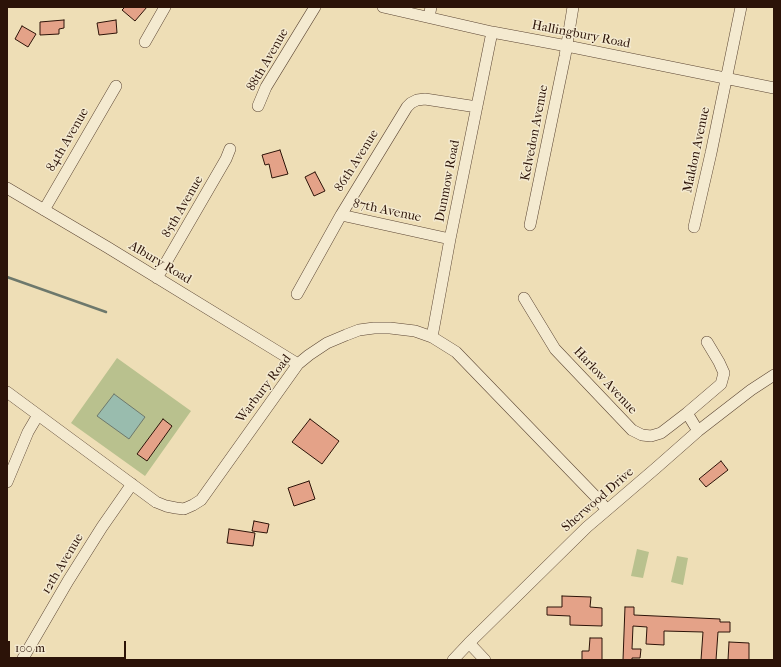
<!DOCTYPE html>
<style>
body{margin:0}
#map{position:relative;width:781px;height:667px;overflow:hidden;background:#eedeb6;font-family:"IM FELL French Canon",serif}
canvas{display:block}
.frame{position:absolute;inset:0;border:8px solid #2c1308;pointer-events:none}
.scale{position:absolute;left:8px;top:641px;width:118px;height:18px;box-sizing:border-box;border:2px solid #2c1308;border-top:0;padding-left:5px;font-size:12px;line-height:14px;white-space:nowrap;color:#2c1308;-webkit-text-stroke:3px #f4ead0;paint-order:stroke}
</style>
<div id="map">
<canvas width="781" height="667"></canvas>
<div class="frame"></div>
<div class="scale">100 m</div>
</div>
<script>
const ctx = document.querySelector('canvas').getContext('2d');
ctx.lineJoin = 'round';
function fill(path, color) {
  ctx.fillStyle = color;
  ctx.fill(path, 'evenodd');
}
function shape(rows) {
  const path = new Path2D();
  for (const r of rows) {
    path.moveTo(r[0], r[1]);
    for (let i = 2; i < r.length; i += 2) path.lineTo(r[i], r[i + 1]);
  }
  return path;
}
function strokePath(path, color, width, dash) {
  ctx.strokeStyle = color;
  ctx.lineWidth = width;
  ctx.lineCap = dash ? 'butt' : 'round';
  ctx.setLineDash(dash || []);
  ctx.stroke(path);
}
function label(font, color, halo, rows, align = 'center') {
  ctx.font = font + ' "IM FELL French Canon",serif';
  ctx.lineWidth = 3;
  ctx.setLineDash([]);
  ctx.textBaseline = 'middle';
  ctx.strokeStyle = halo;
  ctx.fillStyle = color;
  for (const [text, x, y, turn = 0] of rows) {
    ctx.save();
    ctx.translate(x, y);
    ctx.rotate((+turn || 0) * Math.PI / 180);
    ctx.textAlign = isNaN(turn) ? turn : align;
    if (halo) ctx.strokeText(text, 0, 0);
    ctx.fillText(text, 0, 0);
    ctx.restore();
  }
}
fill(shape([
 [117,358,191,411,145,476,71,423],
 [637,549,649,552,643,578,631,576],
 [677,556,688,558,683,585,671,582]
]), '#b9c18e');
const water = shape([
 [114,394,145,417,129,439,97,416,114,394]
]);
fill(water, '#99bcae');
strokePath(water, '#6d786c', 1);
strokePath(shape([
 [7,277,106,312]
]), '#6d786c', 2.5);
const building = shape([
 [125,7,147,7,135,21,122,10,125,7],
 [64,20,64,28,59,29,59,34,40,35,40,22,64,20],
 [116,20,117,33,99,35,97,23,116,20],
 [22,26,36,34,28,47,15,39,22,26],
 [280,150,288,174,272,178,269,164,265,165,262,155,280,150],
 [315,172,325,191,314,196,305,177,315,172],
 [163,419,172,426,147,461,137,454,163,419],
 [310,419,339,441,322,464,292,442,310,419],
 [721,461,728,470,706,487,699,479,721,461],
 [309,481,315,499,294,506,288,488,309,481],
 [254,521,269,524,267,533,252,531,254,521],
 [229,529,255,533,253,546,227,543,229,529],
 [562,596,591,597,590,607,602,608,602,626,570,625,570,616,547,615,547,607,562,607,562,596],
 [625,607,634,607,634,615,720,619,720,622,730,622,730,632,718,632,716,660,701,660,703,632,664,631,664,645,646,644,647,627,633,626,632,649,641,649,640,658,632,658,632,660,623,660,625,607],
 [590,638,602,638,602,660,582,660,582,651,589,651,590,638],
 [729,642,749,643,749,660,728,660,729,642]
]);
fill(building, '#e4a288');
strokePath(building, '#2c1308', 1);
const minor = shape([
 [383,7,492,32,567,46,774,88],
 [429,17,431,7],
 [145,42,165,7],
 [258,106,266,87,315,7],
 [7,188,107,247,298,364],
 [44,210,116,86],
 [341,215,450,239],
 [530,225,565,56,573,7],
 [694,227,711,153,741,7],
 [157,278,226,159,230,149],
 [297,294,341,215,407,107,411,103,417,100,425,99,477,107],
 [524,298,555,349,632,430,642,435,651,436,661,433,687,413,721,384,724,373,719,362,707,342],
 [432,337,450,239,492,32],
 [7,392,156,502,166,506,176,508,184,509,193,505,201,500,298,364,309,355,327,343,346,335,359,330,374,328,390,328,415,331,432,337,456,352,596,497,607,510],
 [687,413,698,431],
 [7,482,28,432,38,415],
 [469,643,485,660],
 [22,660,68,581,102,527,132,484],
 [453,660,469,643,587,527,607,510,656,468,698,431,751,390,774,375]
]);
strokePath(minor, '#5c4634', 12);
strokePath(minor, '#f4ead0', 11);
label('13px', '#2c1308', '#f4ead0', [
 ["Hallingbury Road",581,35,11],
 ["88th Avenue",268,60,-60],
 ["Kelvedon Avenue",535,133,-79],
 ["84th Avenue",68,140,-60],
 ["Maldon Avenue",697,150,-78],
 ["86th Avenue",357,161,-58],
 ["Dunmow Road",448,181,-79],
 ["85th Avenue",183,207,-60],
 ["87th Avenue",387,211,12],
 ["Albury Road",160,263,31],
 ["Harlow Avenue",605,381,47],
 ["Warbury Road",264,389,-53],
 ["Sherwood Drive",598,500,-41],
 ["12th Avenue",63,564,-59]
]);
</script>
